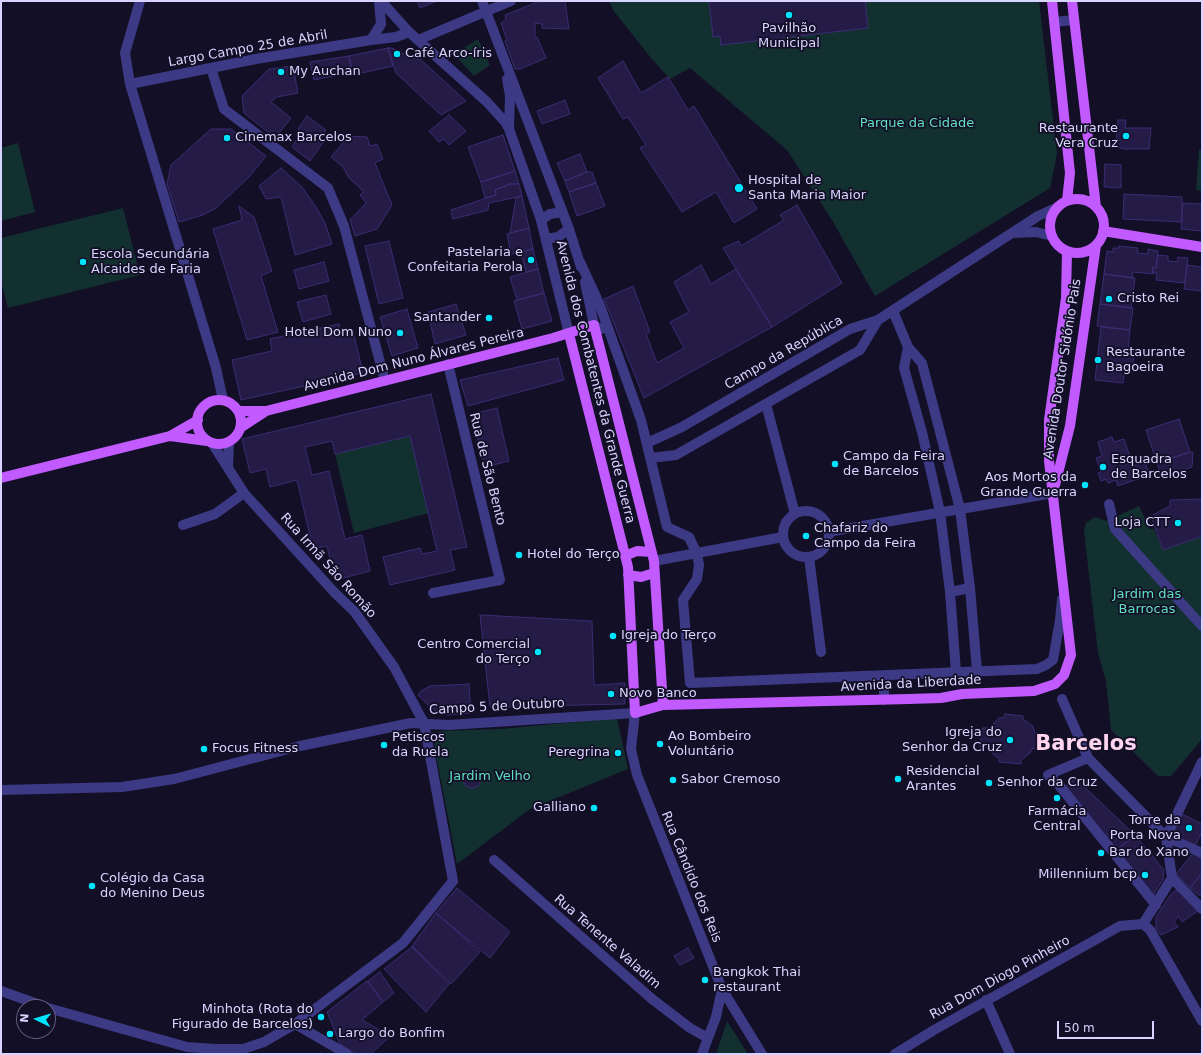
<!DOCTYPE html>
<meta charset="utf-8">
<style>
body{margin:0}
#map{position:relative;width:1203px;height:1055px;overflow:hidden;background:#130f26;font-family:"DejaVu Sans",sans-serif}
canvas{display:block}
.frame{position:absolute;inset:0;border:2px solid #d9d4ff;pointer-events:none}
.north{position:absolute;left:16px;top:999px;width:40px;height:40px;box-sizing:border-box;background:#130f26;border:1px solid #625e7d;border-radius:50%;rotate:275deg;font-size:11px;font-weight:700;line-height:16px;text-align:center;color:#d9d4ff}
.north::after{content:'';display:block;margin:auto;width:14px;height:18px;background:#00e5ff;clip-path:polygon(50% 0,100% 100%,50% 72%,0 100%)}
.scale{position:absolute;left:1057px;top:1021px;width:97px;height:18px;box-sizing:border-box;border:2px solid #d9d4ff;border-top:0;padding-left:5px;font-size:12px;line-height:14px;white-space:nowrap;color:#d9d4ff;-webkit-text-stroke:3px #130f26;paint-order:stroke}
</style>
<div id="map">
<canvas width="1203" height="1055"></canvas>
<div class="frame"></div>
<div class="north">N</div>
<div class="scale">50 m</div>
</div>
<script>
const ctx = document.querySelector('canvas').getContext('2d');
ctx.lineJoin = 'round';
function fill(path, color) {
  ctx.fillStyle = color;
  ctx.fill(path, 'evenodd');
}
function shape(rows) {
  const path = new Path2D();
  for (const r of rows) {
    if (r.length === 3) {
      path.moveTo(r[0] + r[2], r[1]);
      path.arc(r[0], r[1], r[2], 0, 2 * Math.PI);
      continue;
    }
    path.moveTo(r[0], r[1]);
    for (let i = 2; i < r.length; i += 2) path.lineTo(r[i], r[i + 1]);
  }
  return path;
}
function strokePath(path, color, width, dash) {
  ctx.strokeStyle = color;
  ctx.lineWidth = width;
  ctx.lineCap = dash ? 'butt' : 'round';
  ctx.setLineDash(dash || []);
  ctx.stroke(path);
}
function label(font, color, halo, rows, align = 'center') {
  ctx.font = font + ' "DejaVu Sans",sans-serif';
  ctx.lineWidth = 3.5;
  ctx.setLineDash([]);
  ctx.textBaseline = 'middle';
  ctx.strokeStyle = halo;
  ctx.fillStyle = color;
  for (const [text, x, y, turn = 0] of rows) {
    ctx.save();
    ctx.translate(x, y);
    ctx.rotate((+turn || 0) * Math.PI / 180);
    ctx.textAlign = isNaN(turn) ? turn : align;
    if (halo) ctx.strokeText(text, 0, 0);
    ctx.fillText(text, 0, 0);
    ctx.restore();
  }
}
fill(shape([
 [609,1,1039,1,1057,154,1050,188,875,296,832,220,787,150,690,68,670,79,651,58,613,10],
 [478,39,490,65,474,76,454,54],
 [18,143,35,212,1,221,1,148],
 [1199,149,1202,150,1202,191,1196,190],
 [123,208,140,275,8,308,1,281,1,238],
 [410,436,429,513,354,533,335,454],
 [1139,506,1150,529,1154,529,1163,550,1202,536,1202,739,1171,776,1158,776,1111,730,1106,681,1098,653,1084,531,1086,523,1095,517,1106,521],
 [617,718,628,769,530,809,457,864,434,745,439,731,501,729],
 [727,1021,748,1054,716,1054]
]), '#12302f');
const building = shape([
 [417,1,437,1,420,8,417,1],
 [540,1,565,1,569,29,542,28,542,24,535,23,535,37,537,37,546,58,520,69,515,69,505,41,507,40,501,23,506,19,505,15,540,1],
 [709,1,865,1,868,28,721,45,720,36,713,37,709,1],
 [388,48,393,66,353,75,349,56,388,48],
 [388,48,392,48,410,57,413,55,418,60,419,58,466,101,441,115,396,73,388,48],
 [349,56,352,72,314,80,310,62,349,56],
 [623,61,641,93,668,77,688,110,694,106,757,209,734,223,716,192,682,212,640,148,646,145,628,117,623,119,598,78,623,61],
 [293,66,298,93,277,97,271,102,291,118,275,138,244,113,242,96,269,69,293,66],
 [565,100,570,114,542,124,537,111,565,100],
 [449,115,466,131,449,145,444,139,439,142,429,131,449,115],
 [307,116,326,130,320,139,324,141,310,161,292,147,301,132,298,129,307,116],
 [1118,120,1126,120,1125,128,1151,128,1149,149,1124,149,1116,147,1118,120],
 [211,129,231,129,266,156,249,177,216,208,203,215,179,222,167,184,171,165,211,129],
 [503,135,515,171,481,182,468,147,503,135],
 [349,136,367,137,370,146,377,144,383,159,375,163,392,205,377,229,355,236,350,220,366,203,360,195,364,192,349,178,343,167,331,157,349,136],
 [580,154,587,172,565,181,557,163,580,154],
 [1105,164,1121,165,1121,188,1104,187,1105,164],
 [281,168,302,187,316,207,325,223,332,244,295,255,281,197,266,199,259,186,281,168],
 [515,171,519,184,510,184,495,190,496,195,485,198,481,182,515,171],
 [587,172,592,172,596,183,569,192,565,181,587,172],
 [596,183,605,206,577,216,569,192,596,183],
 [510,184,519,184,522,196,489,203,488,210,453,219,451,210,496,195,495,190,510,184],
 [1124,194,1182,197,1182,222,1123,219,1124,194],
 [522,196,529,228,510,233,516,198,522,196],
 [1183,203,1202,204,1202,231,1181,229,1183,203],
 [797,205,842,283,772,327,723,248,739,241,741,246,784,220,780,215,797,205],
 [239,206,254,217,272,271,261,276,278,332,247,340,213,229,242,220,239,206],
 [529,228,533,249,511,254,507,234,529,228],
 [389,241,403,298,379,304,365,246,389,241],
 [1119,246,1138,248,1137,253,1148,254,1148,249,1158,251,1156,268,1153,267,1153,274,1133,272,1132,278,1104,274,1107,251,1113,252,1113,248,1119,248,1119,246],
 [533,249,538,269,526,272,521,252,533,249],
 [1158,255,1168,256,1168,261,1177,262,1178,257,1188,258,1185,283,1156,280,1157,273,1153,273,1153,267,1156,268,1158,255],
 [324,262,329,281,299,289,294,270,324,262],
 [701,265,711,284,736,269,772,327,644,398,604,299,633,286,650,332,646,334,657,363,684,348,670,322,689,312,674,282,701,265],
 [1187,265,1202,267,1202,291,1184,289,1187,265],
 [538,269,544,293,517,300,510,277,538,269],
 [1104,274,1135,278,1131,308,1100,304,1104,274],
 [544,293,552,321,522,329,514,301,544,293],
 [326,295,331,314,303,322,297,302,326,295],
 [456,304,466,335,435,344,428,312,456,304],
 [1100,304,1133,308,1130,330,1097,326,1100,304],
 [407,309,418,348,392,356,380,317,407,309],
 [339,324,341,334,353,331,363,373,241,400,232,360,272,351,270,339,339,324],
 [1101,327,1130,330,1128,351,1134,352,1133,364,1126,363,1123,383,1095,380,1101,327],
 [558,358,564,380,468,406,460,380,558,358],
 [431,394,467,547,450,550,455,570,390,585,383,557,420,548,422,554,437,551,410,436,335,454,332,441,305,447,312,475,329,471,345,539,362,535,370,571,335,580,327,546,313,549,297,480,270,487,266,469,250,473,242,439,431,394],
 [497,408,509,461,485,467,472,414,497,408],
 [1179,419,1190,452,1157,463,1146,430,1179,419],
 [1112,437,1114,442,1124,439,1133,466,1145,462,1149,475,1118,486,1116,480,1108,483,1106,479,1101,481,1098,473,1101,472,1096,458,1102,456,1098,442,1112,437],
 [1190,452,1193,452,1192,467,1162,478,1157,463,1190,452],
 [1202,499,1202,536,1163,550,1151,516,1170,506,1170,500,1202,499],
 [480,615,592,621,594,685,625,683,625,704,490,707,480,615],
 [469,684,471,713,447,715,438,712,428,705,418,695,421,691,430,686,469,684],
 [1005,714,1023,716,1023,719,1033,726,1035,733,1040,733,1038,749,1033,748,1030,753,1021,760,1021,764,999,762,999,759,994,755,988,747,980,747,982,728,989,728,999,718,1005,717,1005,714],
 [472,779,9],
 [1075,778,1135,835,1116,851,1063,789,1075,778],
 [1182,814,1202,824,1202,832,1195,846,1172,835,1182,814],
 [1135,835,1164,870,1163,880,1152,896,1116,851,1135,835],
 [1194,852,1202,860,1202,873,1190,888,1176,874,1194,852],
 [1202,873,1202,894,1200,896,1190,888,1202,873],
 [457,888,510,932,490,958,436,913,457,888],
 [1176,890,1180,892,1199,910,1182,922,1178,916,1174,922,1178,927,1161,935,1156,929,1156,917,1171,894,1176,890],
 [436,913,480,952,451,984,412,946,436,913],
 [412,947,449,984,426,1012,384,969,412,947],
 [688,948,694,958,680,965,674,956,688,948],
 [380,972,394,993,383,1002,368,981,380,972],
 [367,981,383,1002,362,1020,390,1036,371,1054,355,1054,340,1044,327,1012,367,981]
]);
fill(building, '#241b47');
strokePath(building, '#3b2d73', 1);
strokePath(shape([
 [140,1,125,53,130,84,216,368,223,400],
 [381,1,409,32,487,102,506,123,509,129],
 [482,1,569,229,581,267],
 [1054,22,1074,20],
 [371,40,381,24,379,1],
 [418,40,511,1],
 [211,68,224,109,328,188,344,226,385,381],
 [507,79,510,96,509,129,541,220,569,334],
 [130,84,256,59,371,40,396,37,409,32],
 [541,220,550,214,562,212],
 [1013,233,1036,232,1052,236],
 [546,239,558,237,569,229],
 [580,262,599,303,641,420,667,527,689,537,697,554,699,565,697,579,683,600,690,683,1037,669,1046,665,1053,660,1060,620,1062,599],
 [585,282,594,325,601,329],
 [893,311,908,347,922,363,960,509,970,588,977,671],
 [908,347,904,368,922,432,940,512,950,592,956,672],
 [766,404,795,514],
 [647,443,682,427,850,329,878,320,1038,216,1058,207],
 [650,458,676,455,860,350,878,320],
 [228,468,229,442],
 [1109,504,1115,529,1202,626],
 [806,534,23],
 [183,525,215,514,244,493],
 [828,532,1053,493],
 [809,557,821,652],
 [654,561,783,537],
 [950,592,970,588],
 [433,593,500,580,448,364],
 [884,676,884,700],
 [1062,699,1088,758],
 [1,790,122,787,174,779,300,746,411,723,448,725,635,713,631,749,637,775,722,989,762,1054],
 [494,860,652,999,690,1028,708,1038],
 [1172,878,1202,909],
 [1156,905,1058,784,1048,775,1088,758,1166,837,1202,853],
 [1143,924,1172,878,1166,837,1202,762],
 [1,991,46,1007],
 [986,1000,1010,1054],
 [48,1008,187,1047,215,1049,243,1049,264,1042,295,1024,403,943,453,881,424,723,394,667,354,611,334,592,244,493,212,443],
 [295,1024,347,1054],
 [702,1054,716,1017,722,989],
 [895,1054,934,1030,1120,926,1143,924,1150,930,1202,1021]
]), '#3d3a85', 10);
strokePath(shape([
 [1052,1,1070,173,1067,201],
 [1072,1,1096,207],
 [1077,226,27],
 [1103,231,1202,247],
 [569,334,628,567,635,713,663,705,909,699,941,698,962,694,1034,691,1055,684,1064,675,1071,655,1049,461,1049,420,1066,298,1067,251],
 [219,422,22],
 [238,411,266,411,553,338,594,325,654,561,663,705],
 [240,428,266,411],
 [170,436,207,441],
 [1,478,170,436,198,420],
 [1054,489,1070,426,1096,245],
 [625,556,637,551,651,552],
 [628,575,641,577,654,573]
]), '#c25bff', 10);
for (const [x, y, r, color] of [
 [789,15,4,"#00e5ff"],
 [397,54,4,"#00e5ff"],
 [281,72,4,"#00e5ff"],
 [1126,136,4,"#00e5ff"],
 [227,138,4,"#00e5ff"],
 [739,188,5,"#00e5ff"],
 [531,260,4,"#00e5ff"],
 [83,262,4,"#00e5ff"],
 [1109,299,4,"#00e5ff"],
 [489,318,4,"#00e5ff"],
 [400,333,4,"#00e5ff"],
 [1098,360,4,"#00e5ff"],
 [835,464,4,"#00e5ff"],
 [1103,467,4,"#00e5ff"],
 [1085,485,4,"#00e5ff"],
 [1178,523,4,"#00e5ff"],
 [806,536,4,"#00e5ff"],
 [519,555,4,"#00e5ff"],
 [613,636,4,"#00e5ff"],
 [538,652,4,"#00e5ff"],
 [611,694,4,"#00e5ff"],
 [1010,740,4,"#00e5ff"],
 [660,744,4,"#00e5ff"],
 [384,745,4,"#00e5ff"],
 [204,749,4,"#00e5ff"],
 [618,753,4,"#00e5ff"],
 [898,779,4,"#00e5ff"],
 [673,780,4,"#00e5ff"],
 [989,783,4,"#00e5ff"],
 [1057,798,4,"#00e5ff"],
 [594,808,4,"#00e5ff"],
 [1189,828,4,"#00e5ff"],
 [1101,853,4,"#00e5ff"],
 [1145,875,4,"#00e5ff"],
 [92,886,4,"#00e5ff"],
 [705,980,4,"#00e5ff"],
 [321,1017,4,"#00e5ff"],
 [330,1034,4,"#00e5ff"]
]) {
  const dot = new Path2D();
  dot.arc(x, y, r, 0, 2 * Math.PI);
  ctx.fillStyle = color;
  ctx.fill(dot);
  strokePath(dot, '#130f26', 1.5);
}
label('13px', '#d9d4ff', '#130f26', [
 ["Pavilhão",789,29,"center"],
 ["Municipal",789,44,"center"],
 ["Café Arco-íris",405,54],
 ["My Auchan",289,72],
 ["Restaurante",1118,129,"right"],
 ["Vera Cruz",1118,144,"right"],
 ["Cinemax Barcelos",235,138],
 ["Hospital de",748,181],
 ["Santa Maria Maior",748,196],
 ["Pastelaria e",523,253,"right"],
 ["Confeitaria Perola",523,268,"right"],
 ["Escola Secundária",91,255],
 ["Alcaides de Faria",91,270],
 ["Cristo Rei",1117,299],
 ["Santander",481,318,"right"],
 ["Hotel Dom Nuno",392,333,"right"],
 ["Restaurante",1106,353],
 ["Bagoeira",1106,368],
 ["Campo da Feira",843,457],
 ["de Barcelos",843,472],
 ["Esquadra",1111,460],
 ["de Barcelos",1111,475],
 ["Aos Mortos da",1077,478,"right"],
 ["Grande Guerra",1077,493,"right"],
 ["Loja CTT",1170,523,"right"],
 ["Chafariz do",814,529],
 ["Campo da Feira",814,544],
 ["Hotel do Terço",527,555],
 ["Igreja do Terço",621,636],
 ["Centro Comercial",530,645,"right"],
 ["do Terço",530,660,"right"],
 ["Novo Banco",619,694],
 ["Igreja do",1002,733,"right"],
 ["Senhor da Cruz",1002,748,"right"],
 ["Ao Bombeiro",668,737],
 ["Voluntário",668,752],
 ["Petiscos",392,738],
 ["da Ruela",392,753],
 ["Focus Fitness",212,749],
 ["Peregrina",610,753,"right"],
 ["Residencial",906,772],
 ["Arantes",906,787],
 ["Sabor Cremoso",681,780],
 ["Senhor da Cruz",997,783],
 ["Galliano",586,808,"right"],
 ["Farmácia",1057,812,"center"],
 ["Central",1057,827,"center"],
 ["Torre da",1181,821,"right"],
 ["Porta Nova",1181,836,"right"],
 ["Bar do Xano",1109,853],
 ["Millennium bcp",1137,875,"right"],
 ["Colégio da Casa",100,879],
 ["do Menino Deus",100,894],
 ["Bangkok Thai",713,973],
 ["restaurant",713,988],
 ["Minhota (Rota do",313,1010,"right"],
 ["Figurado de Barcelos)",313,1025,"right"],
 ["Largo do Bonfim",338,1034]
], 'left');
label('13px', '#d9d4ff', '#130f26', [
 ["Largo Campo 25 de Abril",248,49,-10],
 ["Campo da República",784,353,-30],
 ["Avenida Dom Nuno Álvares Pereira",414,360,-14],
 ["Avenida Doutor Sidónio Pais",1063,369,-81],
 ["Avenida dos Combatentes da Grande Guerra",595,382,76],
 ["Rua de São Bento",487,469,76],
 ["Rua Irmã São Romão",328,566,48],
 ["Avenida da Liberdade",911,684,-3],
 ["Campo 5 de Outubro",497,707,-3],
 ["Rua Cândido dos Reis",691,877,68],
 ["Rua Tenente Valadim",607,942,41],
 ["Rua Dom Diogo Pinheiro",1000,978,-29]
]);
label('13px', '#5fe0c0', '#130f26', [
 ["Parque da Cidade",917,124],
 ["Jardim das",1147,595],
 ["Barrocas",1147,610],
 ["Jardim Velho",490,777]
]);
label('bold 21px', '#ffd6f0', '#130f26', [
 ["Barcelos",1086,745]
]);
</script>
